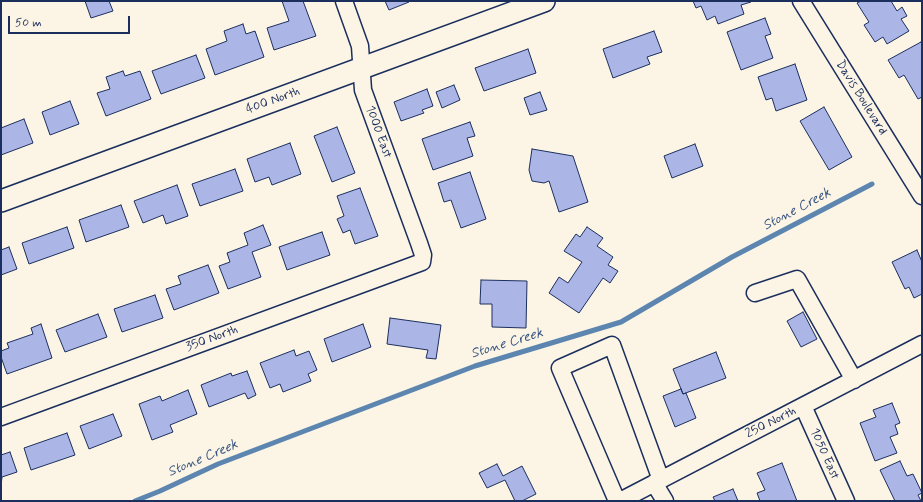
<!DOCTYPE html>
<style>
body{margin:0}
#map{position:relative;width:923px;height:502px;overflow:hidden;background:#fcf5e5;font-family:Mynerve,sans-serif}
canvas{display:block}
.frame{position:absolute;inset:0;border:2px solid #1b2f5e;pointer-events:none}
.scale{position:absolute;left:8px;top:16px;width:122px;height:18px;box-sizing:border-box;border:2px solid #1b2f5e;border-top:0;padding-left:5px;font-size:12px;line-height:14px;white-space:nowrap;color:#1b2f5e;-webkit-text-stroke:3px #fcf5e5;paint-order:stroke}
</style>
<div id="map">
<canvas width="923" height="502"></canvas>
<div class="frame"></div>
<div class="scale">50 m</div>
</div>
<script>
const ctx = document.querySelector('canvas').getContext('2d');
ctx.lineJoin = 'round';
function shape(rows) {
  const path = new Path2D();
  for (const r of rows) {
    path.moveTo(r[0], r[1]);
    for (let i = 2; i < r.length; i += 2) path.lineTo(r[i], r[i + 1]);
  }
  return path;
}
function strokePath(path, color, width, dash) {
  ctx.strokeStyle = color;
  ctx.lineWidth = width;
  ctx.lineCap = dash ? 'butt' : 'round';
  ctx.setLineDash(dash || []);
  ctx.stroke(path);
}
function fill(path, color) {
  ctx.fillStyle = color;
  ctx.fill(path, 'evenodd');
}
function label(font, color, halo, rows, align = 'center') {
  ctx.font = font + ' Mynerve,sans-serif';
  ctx.lineWidth = 3;
  ctx.setLineDash([]);
  ctx.textBaseline = 'middle';
  ctx.strokeStyle = halo;
  ctx.fillStyle = color;
  for (const [text, x, y, turn = 0] of rows) {
    ctx.save();
    ctx.translate(x, y);
    ctx.rotate((+turn || 0) * Math.PI / 180);
    ctx.textAlign = isNaN(turn) ? turn : align;
    if (halo) ctx.strokeText(text, 0, 0);
    ctx.fillText(text, 0, 0);
    ctx.restore();
  }
}
strokePath(shape([
 [135,501,160,491,218,464,475,366,621,322,732,257,872,184]
]), '#5c86b0', 5);
const building = shape([
 [85,1,109,1,113,11,91,18,85,1],
 [282,1,303,1,316,36,274,50,267,28,289,21,282,1],
 [385,1,408,1,409,2,389,10,385,1],
 [693,1,750,1,751,2,741,5,744,14,718,24,715,16,707,20,701,6,696,8,693,1],
 [861,1,891,1,897,11,902,7,907,16,901,19,909,31,887,44,883,37,875,42,864,25,869,22,857,3,861,1],
 [765,18,771,34,765,36,773,58,741,70,727,32,765,18],
 [243,24,246,34,255,31,264,57,215,75,206,49,227,41,224,31,243,24],
 [654,31,662,52,647,57,650,64,613,78,603,49,654,31],
 [921,42,922,45,922,97,918,99,904,75,899,78,888,60,921,42],
 [528,49,536,73,484,91,475,68,528,49],
 [196,55,205,78,161,94,152,71,196,55],
 [795,64,807,100,776,111,772,98,766,100,758,77,795,64],
 [123,71,125,76,140,71,151,99,106,116,97,93,110,89,106,77,123,71],
 [454,85,460,100,442,108,436,92,454,85],
 [427,89,433,106,422,110,424,113,401,121,394,102,427,89],
 [540,92,547,110,530,115,524,98,540,92],
 [70,101,79,124,50,135,42,112,70,101],
 [824,107,852,157,829,170,800,121,824,107],
 [24,119,33,143,1,155,1,128,24,119],
 [470,122,475,136,467,138,473,156,433,170,422,139,470,122],
 [337,127,355,173,332,182,314,136,337,127],
 [290,143,301,174,272,185,269,177,255,182,247,159,290,143],
 [695,144,703,166,672,178,664,156,695,144],
 [532,149,573,156,588,202,559,212,549,181,544,183,532,181,529,170,532,149],
 [235,169,243,191,200,206,192,184,235,169],
 [470,172,486,219,461,228,451,200,444,202,438,183,470,172],
 [177,185,188,216,166,224,163,215,143,223,134,201,177,185],
 [360,188,378,236,355,244,350,230,343,233,337,219,344,216,337,196,360,188],
 [121,205,129,227,86,242,79,220,121,205],
 [263,225,271,245,252,252,261,277,228,289,219,266,230,262,227,253,248,245,244,233,263,225],
 [67,227,74,248,29,264,22,243,67,227],
 [587,227,603,238,597,246,613,257,608,265,618,271,610,283,603,278,579,313,549,293,559,277,568,283,582,262,564,251,576,234,580,237,587,227],
 [322,232,330,255,287,270,279,247,322,232],
 [9,247,17,269,1,275,1,250,9,247],
 [917,250,922,262,922,294,914,298,909,287,905,289,892,262,917,250],
 [208,265,219,293,174,310,166,289,181,284,178,276,208,265],
 [481,280,527,281,526,328,492,327,492,304,480,304,481,280],
 [155,295,163,318,122,332,114,309,155,295],
 [803,312,817,339,801,347,787,321,803,312],
 [98,314,107,337,65,352,56,330,98,314],
 [390,318,441,325,436,359,426,358,428,350,387,344,390,318],
 [41,324,52,358,7,374,1,357,1,351,9,348,7,343,33,334,31,328,41,324],
 [363,324,371,347,332,362,324,339,363,324],
 [294,350,296,356,309,351,317,370,308,374,311,381,283,392,280,384,270,388,260,363,294,350],
 [716,352,726,378,683,394,673,369,716,352],
 [247,371,256,395,248,399,245,393,209,407,201,385,231,373,232,376,247,371],
 [681,389,683,394,686,393,696,418,675,427,663,396,681,389],
 [188,390,197,414,170,425,173,432,152,440,139,404,160,396,162,401,188,390],
 [892,403,900,423,895,425,898,434,890,437,897,453,875,461,860,423,876,417,873,410,892,403],
 [113,414,122,436,89,449,80,426,113,414],
 [67,433,75,455,31,470,24,448,67,433],
 [10,452,17,472,2,477,1,486,1,455,10,452],
 [900,461,907,476,913,474,922,493,918,495,921,501,895,501,880,470,900,461],
 [782,463,797,501,760,501,757,493,765,490,757,473,782,463],
 [497,464,503,476,522,466,536,494,522,501,515,501,505,480,487,488,479,473,497,464],
 [733,489,738,501,715,501,713,497,733,489]
]);
fill(building, '#acb6e6');
strokePath(building, '#1b2f5e', 1);
const minor = shape([
 [801,1,922,196],
 [755,293,797,279,854,380],
 [803,406,846,501],
 [1,417,422,262,423,255,419,243,363,90,360,46,344,1],
 [654,483,665,501],
 [617,501,560,368,612,345,661,480],
 [620,501,922,344]
]);
const major = shape([
 [1,201,544,1]
]);
strokePath(minor, '#1b2f5e', 19);
strokePath(major, '#1b2f5e', 24);
strokePath(minor, '#fcf5e5', 16);
strokePath(major, '#fcf5e5', 21);
label('13px', '#1b2f5e', '#fcf5e5', [
 ["Davis Boulevard",861,98,58],
 ["400 North",273,101,-20],
 ["1000 East",378,132,70],
 ["350 North",212,339,-20],
 ["250 North",771,423,-27],
 ["1050 East",824,454,66]
]);
label('italic 14px', '#365380', '#fcf5e5', [
 ["Stone Creek",797,210,-28],
 ["Stone Creek",507,344,-17],
 ["Stone Creek",203,459,-23]
]);
</script>
